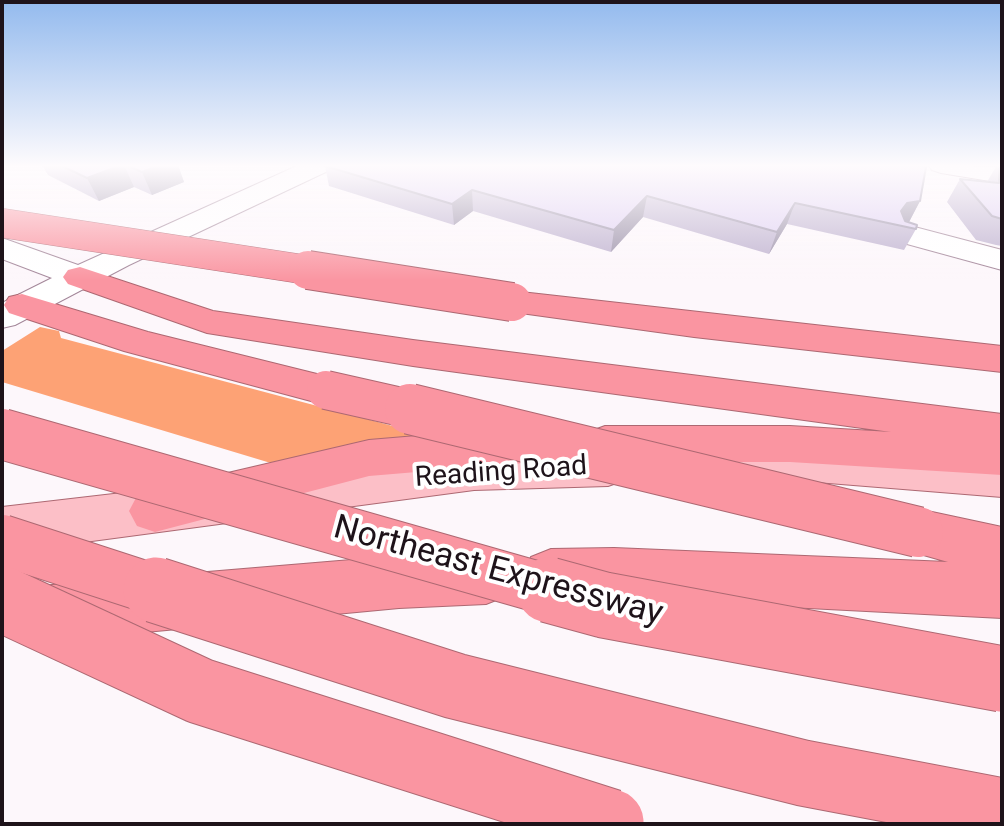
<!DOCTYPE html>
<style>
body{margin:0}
#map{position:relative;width:1004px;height:826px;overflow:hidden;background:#fdf7fb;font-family:Roboto,sans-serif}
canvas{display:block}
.frame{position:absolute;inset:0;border:4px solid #1e131a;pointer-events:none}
</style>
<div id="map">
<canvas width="1004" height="826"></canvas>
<div class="frame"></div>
</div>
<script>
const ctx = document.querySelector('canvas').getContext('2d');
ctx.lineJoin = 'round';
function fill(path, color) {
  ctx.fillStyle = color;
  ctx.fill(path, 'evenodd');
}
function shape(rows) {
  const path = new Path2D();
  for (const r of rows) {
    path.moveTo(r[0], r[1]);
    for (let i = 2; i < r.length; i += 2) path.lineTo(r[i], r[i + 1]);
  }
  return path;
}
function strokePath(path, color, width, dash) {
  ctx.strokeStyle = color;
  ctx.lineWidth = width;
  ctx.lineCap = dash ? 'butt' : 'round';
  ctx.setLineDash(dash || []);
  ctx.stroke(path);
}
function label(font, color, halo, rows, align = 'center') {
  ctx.font = font + ' Roboto,sans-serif';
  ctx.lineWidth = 8;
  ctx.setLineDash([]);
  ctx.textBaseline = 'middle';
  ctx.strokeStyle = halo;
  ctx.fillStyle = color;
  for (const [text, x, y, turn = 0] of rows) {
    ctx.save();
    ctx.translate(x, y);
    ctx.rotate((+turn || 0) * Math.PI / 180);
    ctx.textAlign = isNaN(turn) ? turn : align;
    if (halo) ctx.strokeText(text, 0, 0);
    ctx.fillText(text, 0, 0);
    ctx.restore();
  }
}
fill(shape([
 [40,327,59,331,61,338,438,438,274,464,2,382,2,351]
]), '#fda275');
const minor = shape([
 [299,165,334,165,330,170,129,265,15,325,2,328,2,303,52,278,2,259,2,238,78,265,299,165],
 [928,165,1002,167,1002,183,941,173,932,170,928,165],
 [907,225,1002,250,1002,270,896,241,892,234,896,227,907,225]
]);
const major = shape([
 [816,444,1002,459,1002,497,816,482,677,483,660,477,653,464,660,451,677,445,816,444],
 [608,448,625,454,632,467,625,480,608,486,474,490,2,553,2,507,474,452,608,448]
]);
const highway = shape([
 [80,267,213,311,413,340,1002,414,1002,475,790,462,605,462,589,456,582,444,589,432,605,426,790,426,891,432,413,366,207,333,68,284,63,277,68,270,80,267],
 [512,291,1002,346,1002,372,694,337,499,310,494,302,499,294,512,291],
 [22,294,148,332,341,380,347,390,341,400,326,405,124,351,9,313,4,305,9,297,22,294],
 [524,427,540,433,547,445,540,457,524,463,369,476,155,532,137,526,129,511,137,496,155,490,369,440,524,427],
 [918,509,1002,527,1002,618,614,598,551,601,531,593,523,575,531,557,551,549,614,548,948,562,899,548,892,532,899,516,918,509],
 [486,552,506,560,514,578,506,596,486,604,399,608,40,642,19,634,11,614,19,594,40,586,399,556,486,552]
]);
strokePath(minor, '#a38699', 2);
strokePath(major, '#ad6872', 2);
strokePath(highway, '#ad6872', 2);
fill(minor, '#fff');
fill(major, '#fcbfc7');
fill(highway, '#fa95a1');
const highwayBridgeFar3 = shape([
 [2,223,321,272]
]);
const highwayBridgeFar2 = shape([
 [308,270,512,302],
 [326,390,419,411]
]);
const highwayBridgeFar1 = shape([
 [410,409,918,532],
 [2,434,556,592],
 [2,540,162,592]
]);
const highwayBridge = shape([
 [156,590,455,686,803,773,1002,811],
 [549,590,604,605,1002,679],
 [2,599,200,691,611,822]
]);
strokePath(highwayBridgeFar3, '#ad6872', 30, []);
strokePath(highwayBridgeFar2, '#ad6872', 40, []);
strokePath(highwayBridgeFar1, '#ad6872', 52, []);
strokePath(highwayBridge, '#ad6872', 67, []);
strokePath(highwayBridgeFar3, '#fa95a1', 29);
strokePath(highwayBridgeFar2, '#fa95a1', 38);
strokePath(highwayBridgeFar1, '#fa95a1', 50);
strokePath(highwayBridge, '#fa95a1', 65);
fill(shape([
 [42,165,178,165,184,182,152,195,134,187,99,201,48,175],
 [997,165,1002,165,1002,246,996,245,976,240,947,202,960,179,987,182],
 [325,166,920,201,909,222,916,229,904,250,787,224,769,254,643,217,611,252,473,211,454,225,329,186]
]), '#c0b3d0');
fill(shape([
 [122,165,124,165,134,187,99,201,87,178],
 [160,165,178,165,184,182,152,195,142,172],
 [472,190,473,211,454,225,452,204],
 [647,196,643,217,611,252,614,230],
 [920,201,909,222,895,224,901,211,907,203],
 [795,203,787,224,769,254,777,232]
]), '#9c92a9');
const building = shape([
 [60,165,122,165,87,178,60,165],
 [126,165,160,165,142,172,126,165],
 [327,165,916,165,926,167,920,201,907,203,901,211,905,221,917,225,916,229,795,203,777,232,647,196,614,230,472,190,452,204,325,166,327,165],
 [999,165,1002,165,1002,219,992,216,960,179,999,183,999,165]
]);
fill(building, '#dfd0f2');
strokePath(building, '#9c92a9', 2);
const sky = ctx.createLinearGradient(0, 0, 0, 281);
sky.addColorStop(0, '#93baee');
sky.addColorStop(0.59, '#fefbfd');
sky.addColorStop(1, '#fefbfd00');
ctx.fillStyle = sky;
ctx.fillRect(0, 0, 1004, 281);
label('28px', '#1e131a', '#fff', [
 ["Reading Road",501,473,-4]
]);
label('34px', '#1e131a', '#fff', [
 ["Northeast Expressway",498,572,15]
]);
</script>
